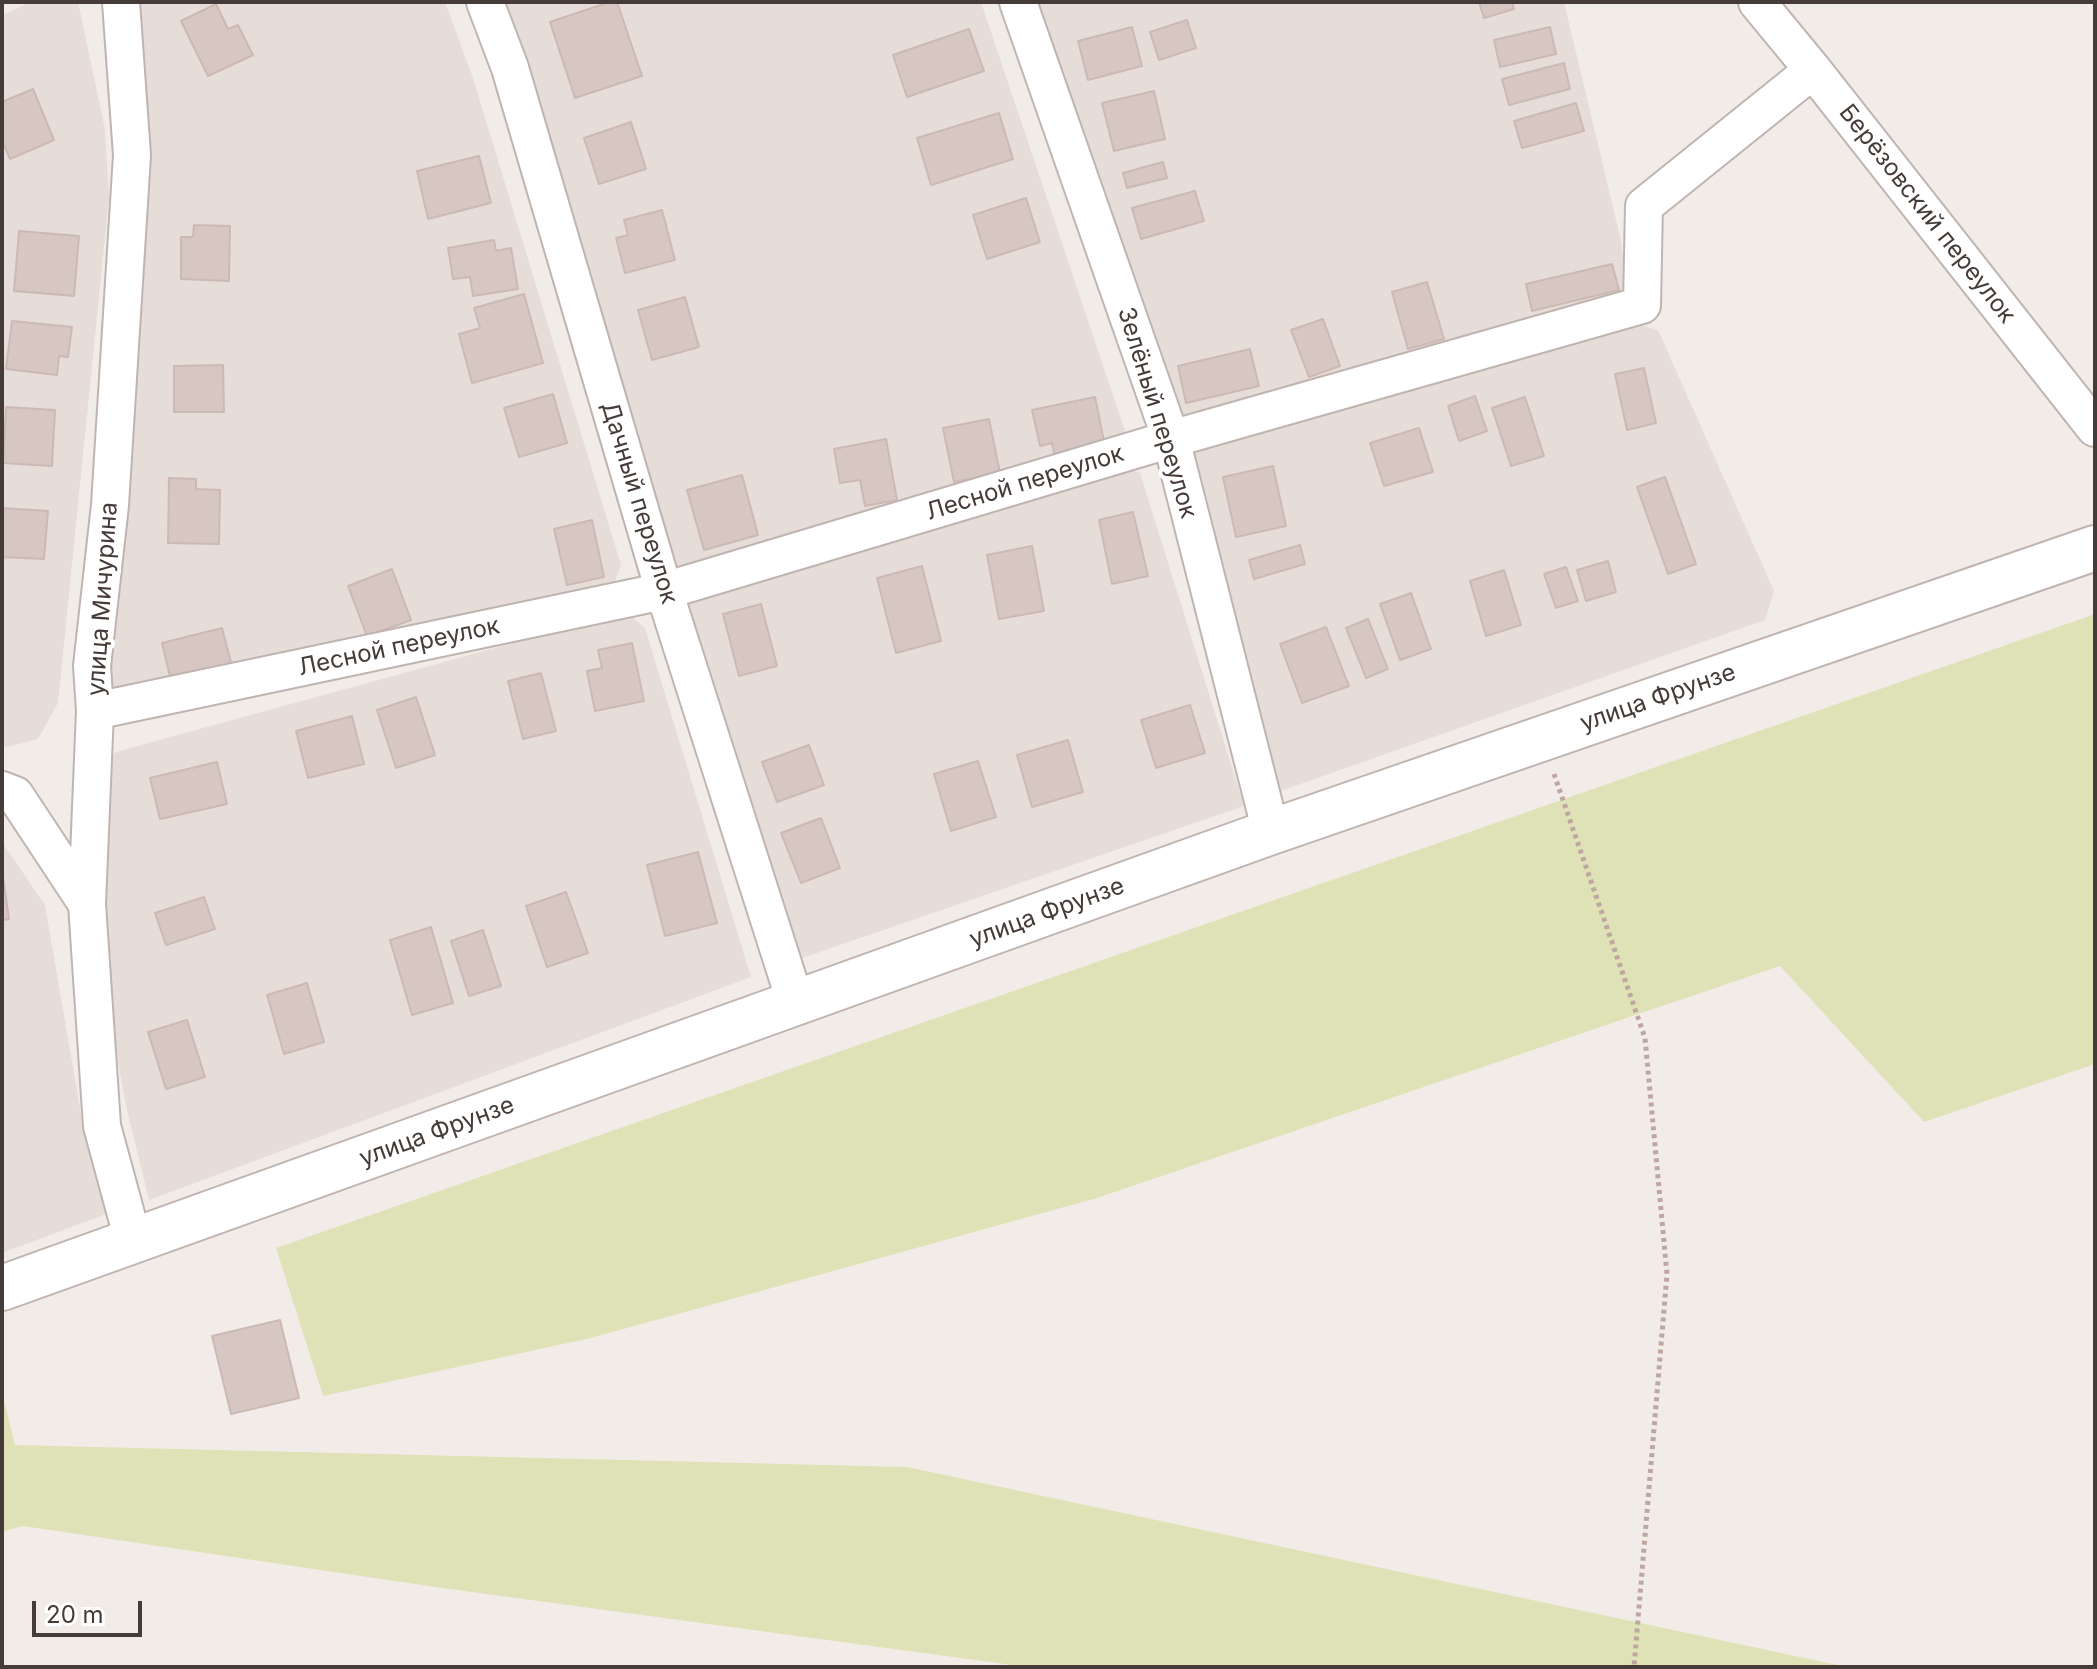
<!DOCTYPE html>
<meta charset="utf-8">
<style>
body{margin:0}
#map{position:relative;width:2097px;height:1669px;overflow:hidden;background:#f2ece9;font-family:Inter,sans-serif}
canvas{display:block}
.frame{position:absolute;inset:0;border:4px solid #453b38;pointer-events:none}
.scale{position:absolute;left:32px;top:1601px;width:110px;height:36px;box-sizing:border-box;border:4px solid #453b38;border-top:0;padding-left:10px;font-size:24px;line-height:28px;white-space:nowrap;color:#453b38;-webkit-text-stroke:6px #fff;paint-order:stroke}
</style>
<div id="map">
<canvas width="2097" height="1669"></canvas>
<div class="frame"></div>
<div class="scale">20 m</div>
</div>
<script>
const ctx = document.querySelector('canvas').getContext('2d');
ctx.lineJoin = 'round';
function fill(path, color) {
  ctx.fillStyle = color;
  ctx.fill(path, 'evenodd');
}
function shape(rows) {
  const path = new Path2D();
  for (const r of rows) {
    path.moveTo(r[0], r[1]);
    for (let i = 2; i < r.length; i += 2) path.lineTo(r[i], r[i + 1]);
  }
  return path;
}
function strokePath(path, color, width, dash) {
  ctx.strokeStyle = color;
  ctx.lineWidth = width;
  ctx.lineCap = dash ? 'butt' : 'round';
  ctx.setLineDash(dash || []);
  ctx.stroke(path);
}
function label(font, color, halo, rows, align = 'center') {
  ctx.font = font + ' Inter,sans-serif';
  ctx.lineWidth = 8;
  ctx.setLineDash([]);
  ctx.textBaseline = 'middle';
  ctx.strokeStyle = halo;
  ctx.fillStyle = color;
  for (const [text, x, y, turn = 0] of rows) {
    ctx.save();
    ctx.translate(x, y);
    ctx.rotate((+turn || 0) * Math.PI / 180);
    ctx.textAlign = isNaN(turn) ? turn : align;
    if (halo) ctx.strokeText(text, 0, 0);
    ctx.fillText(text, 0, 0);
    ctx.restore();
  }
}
fill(shape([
 [31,2,78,2,105,129,109,197,58,703,38,739,2,748,2,15],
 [112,2,445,2,473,78,621,565,614,584,95,701,142,164],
 [482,2,981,2,1125,431,1116,450,671,575],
 [1008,2,1564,2,1621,241,1628,299,1173,426],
 [1637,324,1658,330,1774,591,1765,620,1275,793,1185,450],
 [1125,468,1140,473,1244,806,773,968,678,598],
 [626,612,645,628,751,977,149,1200,126,1106,88,893,94,775,116,752],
 [2,842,45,905,82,1120,109,1213,2,1253]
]), '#e6dcd8');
fill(shape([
 [2095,614,2095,1064,1924,1122,1780,966,1097,1198,591,1338,323,1396,276,1248],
 [2,1392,15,1445,907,1467,1847,1667,1027,1667,442,1588,23,1526,2,1532]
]), '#dfe2b7');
const building = shape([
 [610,2,617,2,642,76,575,98,550,22,610,2],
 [1479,2,1512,2,1514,9,1484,18,1479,2],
 [216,4,228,29,238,25,253,55,208,76,181,21,216,4],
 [1187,20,1196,48,1159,60,1150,32,1187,20],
 [1132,27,1142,66,1088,80,1078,41,1132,27],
 [1550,27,1556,54,1500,67,1494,40,1550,27],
 [969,29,984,71,907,97,893,55,969,29],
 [1564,63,1570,89,1509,105,1502,79,1564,63],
 [33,89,54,140,10,159,2,140,2,102,33,89],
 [1154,91,1165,139,1114,151,1102,103,1154,91],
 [1576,103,1584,131,1522,148,1514,121,1576,103],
 [999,113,1013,159,931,185,917,138,999,113],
 [631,122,646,169,599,184,584,138,631,122],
 [479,156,491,203,428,219,417,171,479,156],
 [1163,162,1167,178,1127,188,1123,173,1163,162],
 [1195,191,1204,221,1141,239,1132,208,1195,191],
 [1026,198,1040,242,987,259,973,215,1026,198],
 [662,210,675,260,625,273,616,238,628,235,624,220,662,210],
 [194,225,230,226,229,281,181,279,181,237,193,237,194,225],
 [19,231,79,236,74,296,14,291,19,231],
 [494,240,496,251,511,248,518,289,473,296,470,277,453,279,448,248,494,240],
 [1612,264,1619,290,1532,311,1526,284,1612,264],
 [1427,282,1444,339,1408,349,1392,292,1427,282],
 [524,294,543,363,472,383,459,334,480,328,474,308,524,294],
 [685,297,699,347,652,360,638,310,685,297],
 [1323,319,1340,366,1309,377,1291,330,1323,319],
 [12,321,72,327,68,357,59,356,57,375,6,369,12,321],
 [1250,349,1259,386,1186,403,1178,366,1250,349],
 [223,365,224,412,174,412,174,366,223,365],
 [1644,368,1656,423,1627,430,1615,374,1644,368],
 [553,394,567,443,519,457,504,408,553,394],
 [1475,396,1487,431,1459,441,1448,406,1475,396],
 [1095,397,1105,446,1055,457,1052,443,1040,446,1032,410,1095,397],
 [1525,397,1544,456,1511,466,1492,408,1525,397],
 [6,407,55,410,52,466,3,463,6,407],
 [989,419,1000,473,954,482,943,428,989,419],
 [1419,428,1433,472,1384,486,1370,443,1419,428],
 [886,439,897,500,865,506,860,480,840,483,834,449,886,439],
 [1273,466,1286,526,1236,537,1223,477,1273,466],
 [742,475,758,535,704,550,687,490,742,475],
 [1665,477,1696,564,1668,574,1637,487,1665,477],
 [169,478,196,479,196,489,220,490,219,544,168,543,169,478],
 [2,508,48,511,44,559,2,557,2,508],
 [1133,512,1148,576,1112,584,1099,520,1133,512],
 [592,520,604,577,567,585,554,529,592,520],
 [1300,545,1305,564,1254,579,1249,560,1300,545],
 [1032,546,1044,611,999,619,987,555,1032,546],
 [1608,561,1616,592,1586,601,1577,570,1608,561],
 [922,566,941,641,896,653,877,578,922,566],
 [1566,567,1578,601,1556,608,1544,574,1566,567],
 [392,569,411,620,367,636,348,586,392,569],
 [1504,570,1521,625,1486,636,1470,581,1504,570],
 [1411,593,1431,649,1400,660,1380,604,1411,593],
 [761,604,777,666,739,676,723,614,761,604],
 [1368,619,1388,669,1366,678,1346,628,1368,619],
 [1326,627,1349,686,1302,703,1280,644,1326,627],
 [222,628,234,674,173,689,162,643,222,628],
 [632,643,644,701,595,711,587,671,602,668,598,650,632,643],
 [541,673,556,731,523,739,508,681,541,673],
 [416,697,435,755,396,768,377,710,416,697],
 [1190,705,1205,753,1156,768,1141,720,1190,705],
 [352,716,364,764,308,778,296,731,352,716],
 [1068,740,1083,792,1032,807,1017,755,1068,740],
 [809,745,824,785,777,802,762,762,809,745],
 [978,761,996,817,951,831,934,774,978,761],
 [217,762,227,804,160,819,150,778,217,762],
 [821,818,840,868,801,883,781,833,821,818],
 [698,852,717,923,665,936,647,865,698,852],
 [2,870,9,919,2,920,2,870],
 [566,892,588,953,547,967,526,906,566,892],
 [204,897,215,929,166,945,155,913,204,897],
 [431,927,453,1003,412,1015,390,940,431,927],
 [483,930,501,986,469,996,451,941,483,930],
 [307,983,324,1042,284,1054,267,995,307,983],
 [187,1020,205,1077,166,1089,148,1032,187,1020],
 [280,1320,299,1398,231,1414,212,1336,280,1320]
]);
fill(building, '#d6c7c3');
strokePath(building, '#cdb9b4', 2);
const minor = shape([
 [121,2,132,155,110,505,92,666,95,711,87,904,102,1126,133,1240],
 [485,2,510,68,664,591,796,1004],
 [1018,2,1171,439,1271,832],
 [1757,2,1813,70,2095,428],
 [95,711,664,591,1171,439,1642,305,1644,206,1813,70],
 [2,790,15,795,87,904]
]);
const tertiary = shape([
 [2,1288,1271,832,2095,548]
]);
strokePath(minor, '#c0b4b0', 40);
strokePath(tertiary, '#c0b4b0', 48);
strokePath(shape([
 [1554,774,1645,1038,1667,1274,1634,1667]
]), '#bda7a0', 5, [4, 4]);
strokePath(minor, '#fff', 36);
strokePath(tertiary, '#fff', 44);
label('24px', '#453b38', '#fff', [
 ["Берёзовский переулок",1927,214,52],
 ["Зелёный переулок",1157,413,73],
 ["Лесной переулок",1025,483,-17],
 ["Дачный переулок",639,503,73],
 ["улица Мичурина",103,599,-86],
 ["Лесной переулок",399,647,-12],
 ["улица Фрунзе",1658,698,-19],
 ["улица Фрунзе",1047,913,-20],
 ["улица Фрунзе",437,1132,-20]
]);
</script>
